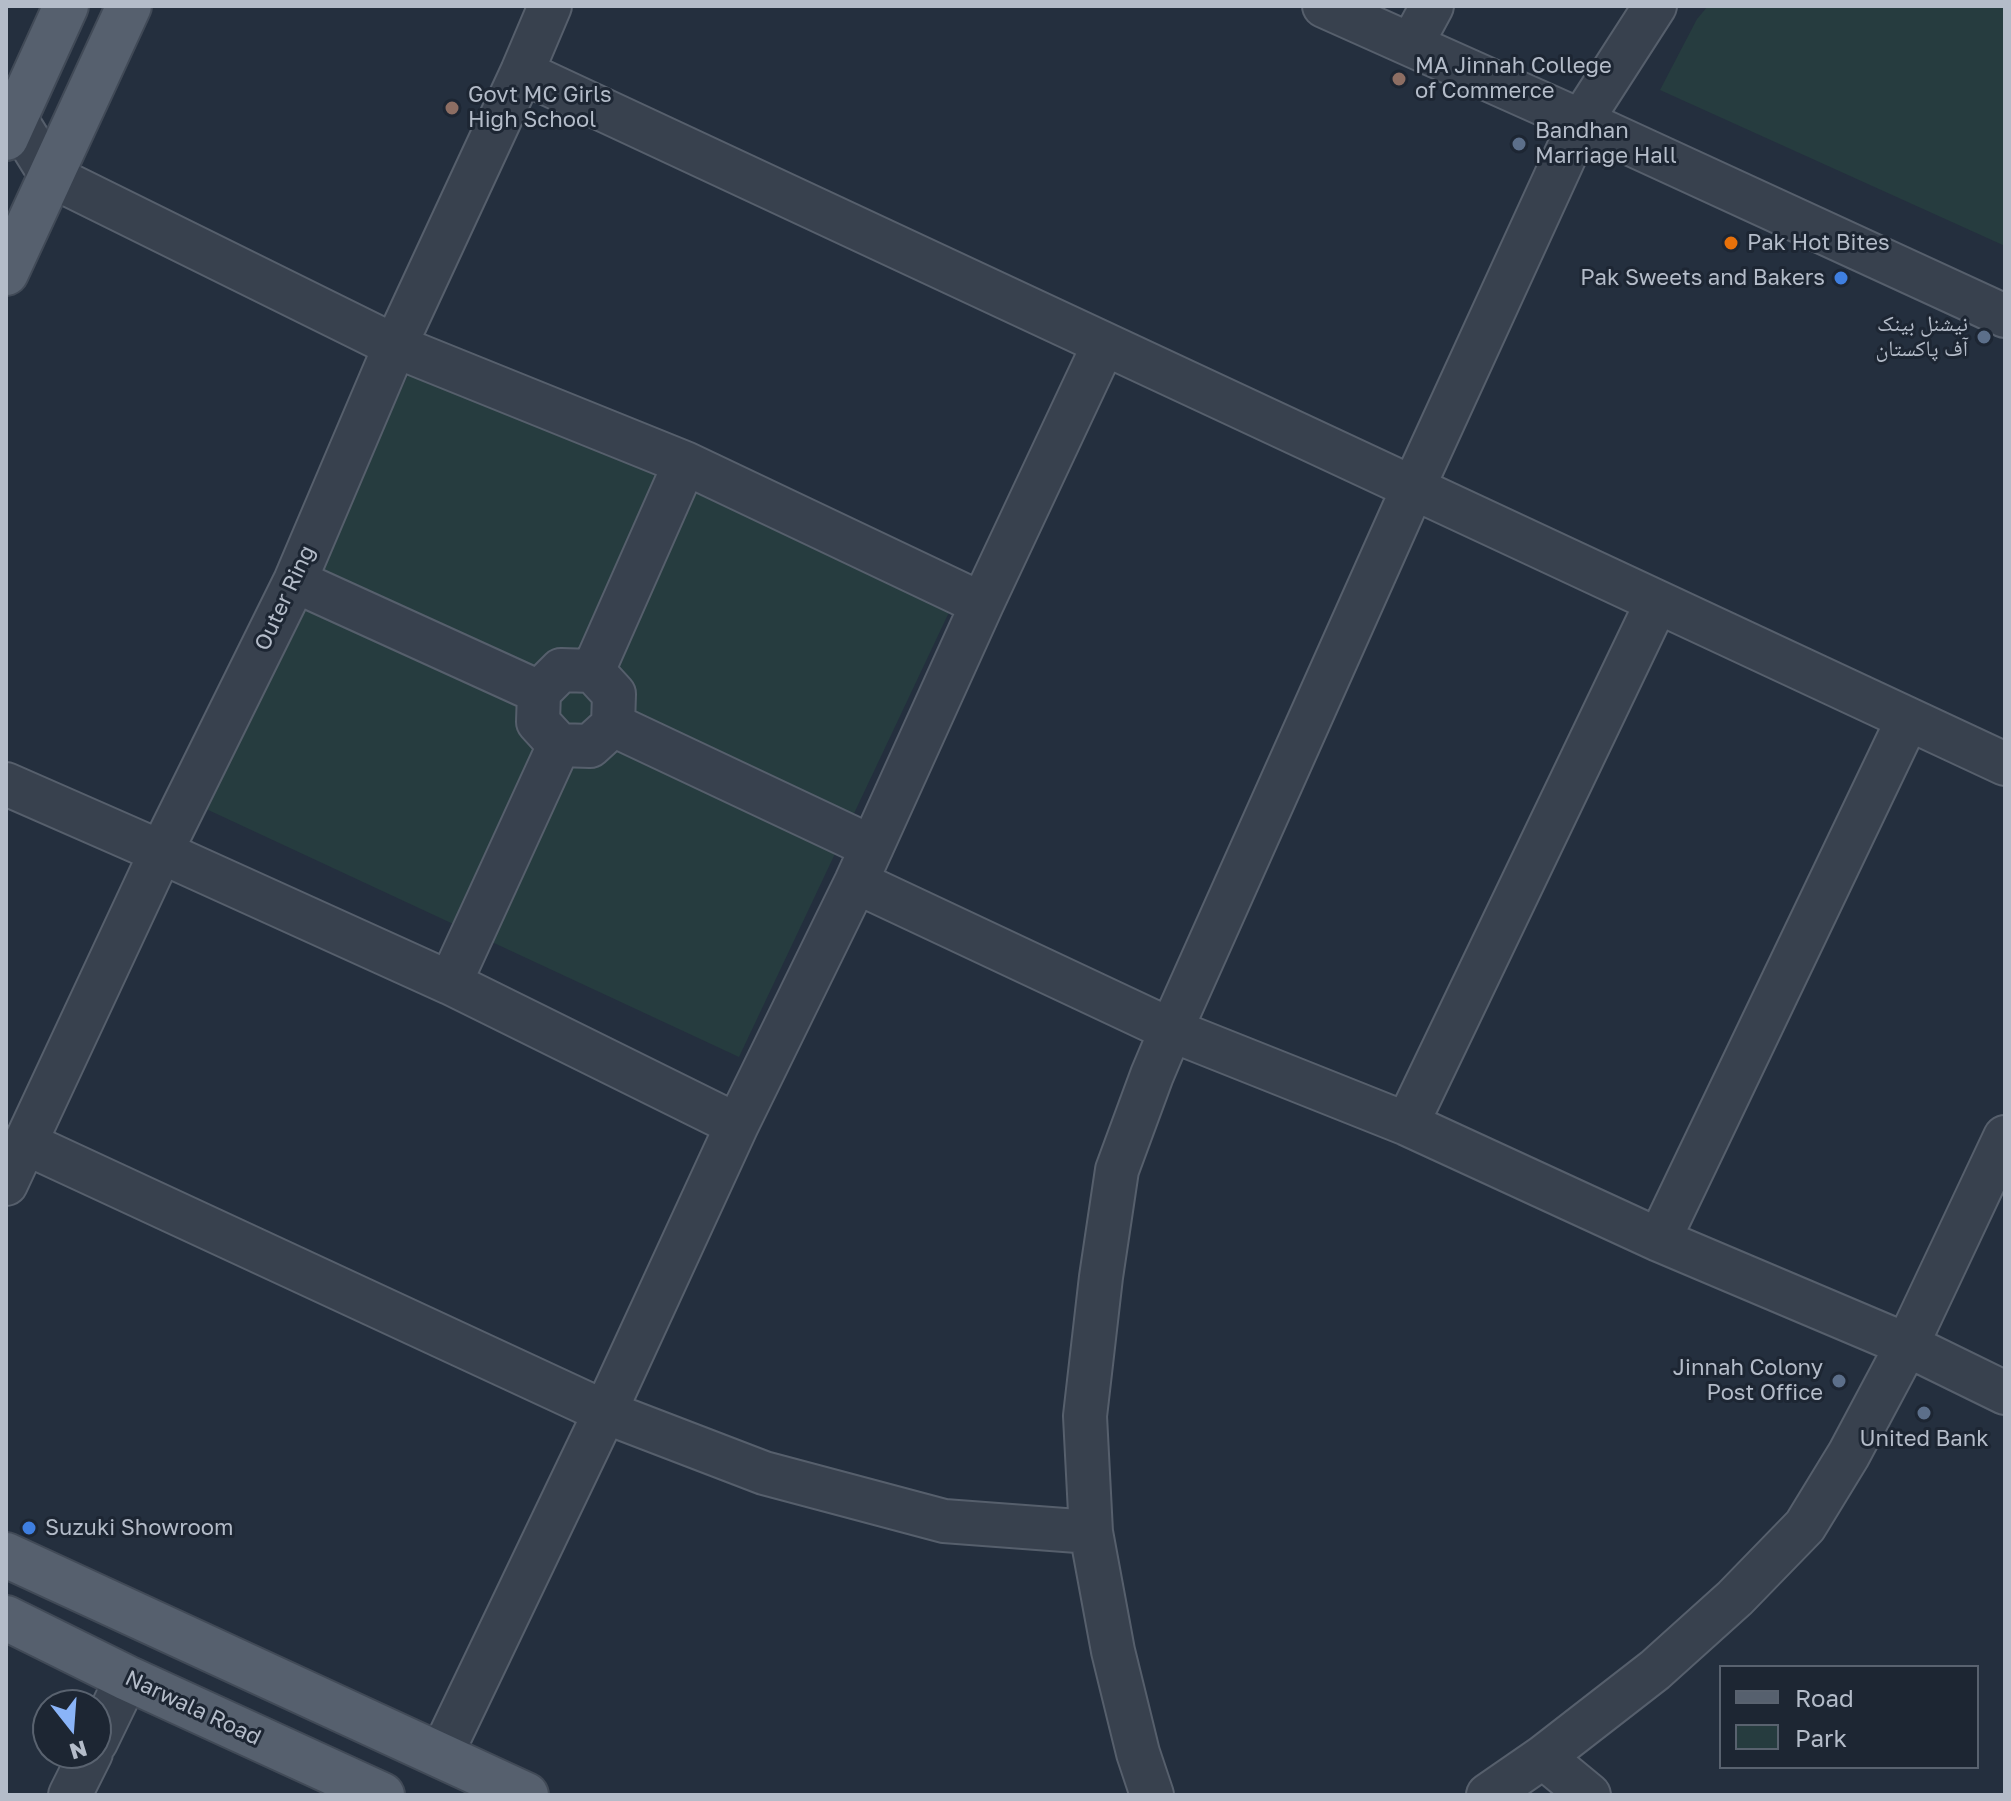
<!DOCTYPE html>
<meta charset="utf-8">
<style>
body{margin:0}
#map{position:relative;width:2011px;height:1801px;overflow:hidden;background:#242f3e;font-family:"Golos Text",sans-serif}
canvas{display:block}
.frame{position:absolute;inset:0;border:8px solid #b4bcc9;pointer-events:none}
.legend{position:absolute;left:1719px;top:1665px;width:260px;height:104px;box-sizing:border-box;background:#1d2633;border:2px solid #59626f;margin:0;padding:10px 14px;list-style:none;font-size:24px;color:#b4bcc9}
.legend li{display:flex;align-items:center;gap:16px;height:40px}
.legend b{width:40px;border:2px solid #59626f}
.north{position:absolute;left:32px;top:1689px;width:80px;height:80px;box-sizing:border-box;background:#1d2633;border:2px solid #59626f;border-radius:50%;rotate:163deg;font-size:22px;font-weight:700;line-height:32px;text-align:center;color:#b4bcc9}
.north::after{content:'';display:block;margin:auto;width:28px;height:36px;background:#8ab4f8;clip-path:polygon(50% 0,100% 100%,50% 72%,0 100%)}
</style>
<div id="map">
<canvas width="2011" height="1801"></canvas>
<div class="frame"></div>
<ul class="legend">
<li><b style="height:10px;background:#56606e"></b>Road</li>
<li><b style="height:22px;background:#263c3f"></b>Park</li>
</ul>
<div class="north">N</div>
</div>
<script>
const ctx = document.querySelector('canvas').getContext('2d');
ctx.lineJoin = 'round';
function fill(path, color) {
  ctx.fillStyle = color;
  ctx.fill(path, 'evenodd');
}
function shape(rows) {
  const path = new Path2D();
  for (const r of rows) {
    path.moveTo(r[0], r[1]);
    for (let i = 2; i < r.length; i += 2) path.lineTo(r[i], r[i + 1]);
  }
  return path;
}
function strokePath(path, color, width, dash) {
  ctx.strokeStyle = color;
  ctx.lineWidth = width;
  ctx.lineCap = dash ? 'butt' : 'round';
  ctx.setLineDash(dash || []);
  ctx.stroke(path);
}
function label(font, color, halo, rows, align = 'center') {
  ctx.font = font + ' "Golos Text","Noto Naskh Arabic",sans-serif';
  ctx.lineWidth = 6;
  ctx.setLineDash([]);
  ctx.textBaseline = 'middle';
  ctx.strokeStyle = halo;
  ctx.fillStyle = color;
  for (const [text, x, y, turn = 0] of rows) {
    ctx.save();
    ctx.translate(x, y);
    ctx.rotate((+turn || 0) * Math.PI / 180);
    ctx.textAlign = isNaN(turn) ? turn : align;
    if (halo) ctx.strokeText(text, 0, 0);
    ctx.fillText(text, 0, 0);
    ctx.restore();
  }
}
fill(shape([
 [1708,6,2005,6,2005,246,1660,90,1697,19],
 [425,339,960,589,739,1057,204,808]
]), '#263c3f');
const minor = shape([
 [1324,6,1581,121,2005,316],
 [1411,45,1432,6],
 [522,72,2005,764],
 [6,114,15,118,51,176,395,346,685,463,982,604],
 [295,581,539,692],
 [561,670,593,671,614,694,613,725,590,746,559,745,538,722,539,692,561,670],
 [593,671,685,463],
 [613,725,872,847],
 [6,784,161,852,450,983,737,1125],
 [856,882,1171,1030,1407,1124,1659,1240,1907,1345,2005,1393],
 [450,983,559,745],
 [1407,1124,1657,602],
 [25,1143,605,1412,764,1473,944,1521,1091,1532],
 [6,1184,161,852,295,581,395,346,522,72,550,6],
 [1659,1240,1908,719],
 [96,1742,127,1678],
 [441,1755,605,1412,737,1125,856,882,982,604,1104,344],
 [1543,1757,1589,1795],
 [70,1795,91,1753],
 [1152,1795,1138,1753,1113,1651,1091,1532,1085,1416,1101,1277,1117,1170,1152,1075,1171,1030,1413,488,1581,121,1655,6],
 [1488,1795,1543,1757,1655,1670,1735,1598,1805,1526,1849,1454,1907,1345,2005,1137]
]);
const major = shape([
 [6,138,66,6],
 [6,273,129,6],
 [6,1555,526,1795],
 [6,1618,127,1678,382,1795]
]);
strokePath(minor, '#565f6c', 46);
strokePath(major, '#414a57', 48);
strokePath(minor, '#38414e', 42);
strokePath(major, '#56606e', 44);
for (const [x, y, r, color] of [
 [1399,79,8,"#8d6e63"],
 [452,108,8,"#8d6e63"],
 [1519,144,8,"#5c6f8a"],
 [1731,243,8,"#e8710a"],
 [1841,278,8,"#3f7fe0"],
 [1984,337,8,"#5c6f8a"],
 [1839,1381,8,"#5c6f8a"],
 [1924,1413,8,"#5c6f8a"],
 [29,1528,8,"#3f7fe0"]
]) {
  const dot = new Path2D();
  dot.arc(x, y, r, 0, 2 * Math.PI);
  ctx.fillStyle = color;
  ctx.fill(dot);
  strokePath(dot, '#1d2633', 3);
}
label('22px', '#b4bcc9', '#1d2633', [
 ["MA Jinnah College",1415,66],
 ["of Commerce",1415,91],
 ["Govt MC Girls",468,95],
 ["High School",468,120],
 ["Bandhan",1535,131],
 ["Marriage Hall",1535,156],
 ["Pak Hot Bites",1747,243],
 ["Pak Sweets and Bakers",1825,278,"right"],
 ["نیشنل بینک",1968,324,"right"],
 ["آف پاکستان",1968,349,"right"],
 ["Jinnah Colony",1823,1368,"right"],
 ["Post Office",1823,1393,"right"],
 ["United Bank",1924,1439,"center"],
 ["Suzuki Showroom",45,1528]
], 'left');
label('22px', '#b4bcc9', '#1d2633', [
 ["Outer Ring",285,598,-65],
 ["Narwala Road",193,1708,25]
]);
</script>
